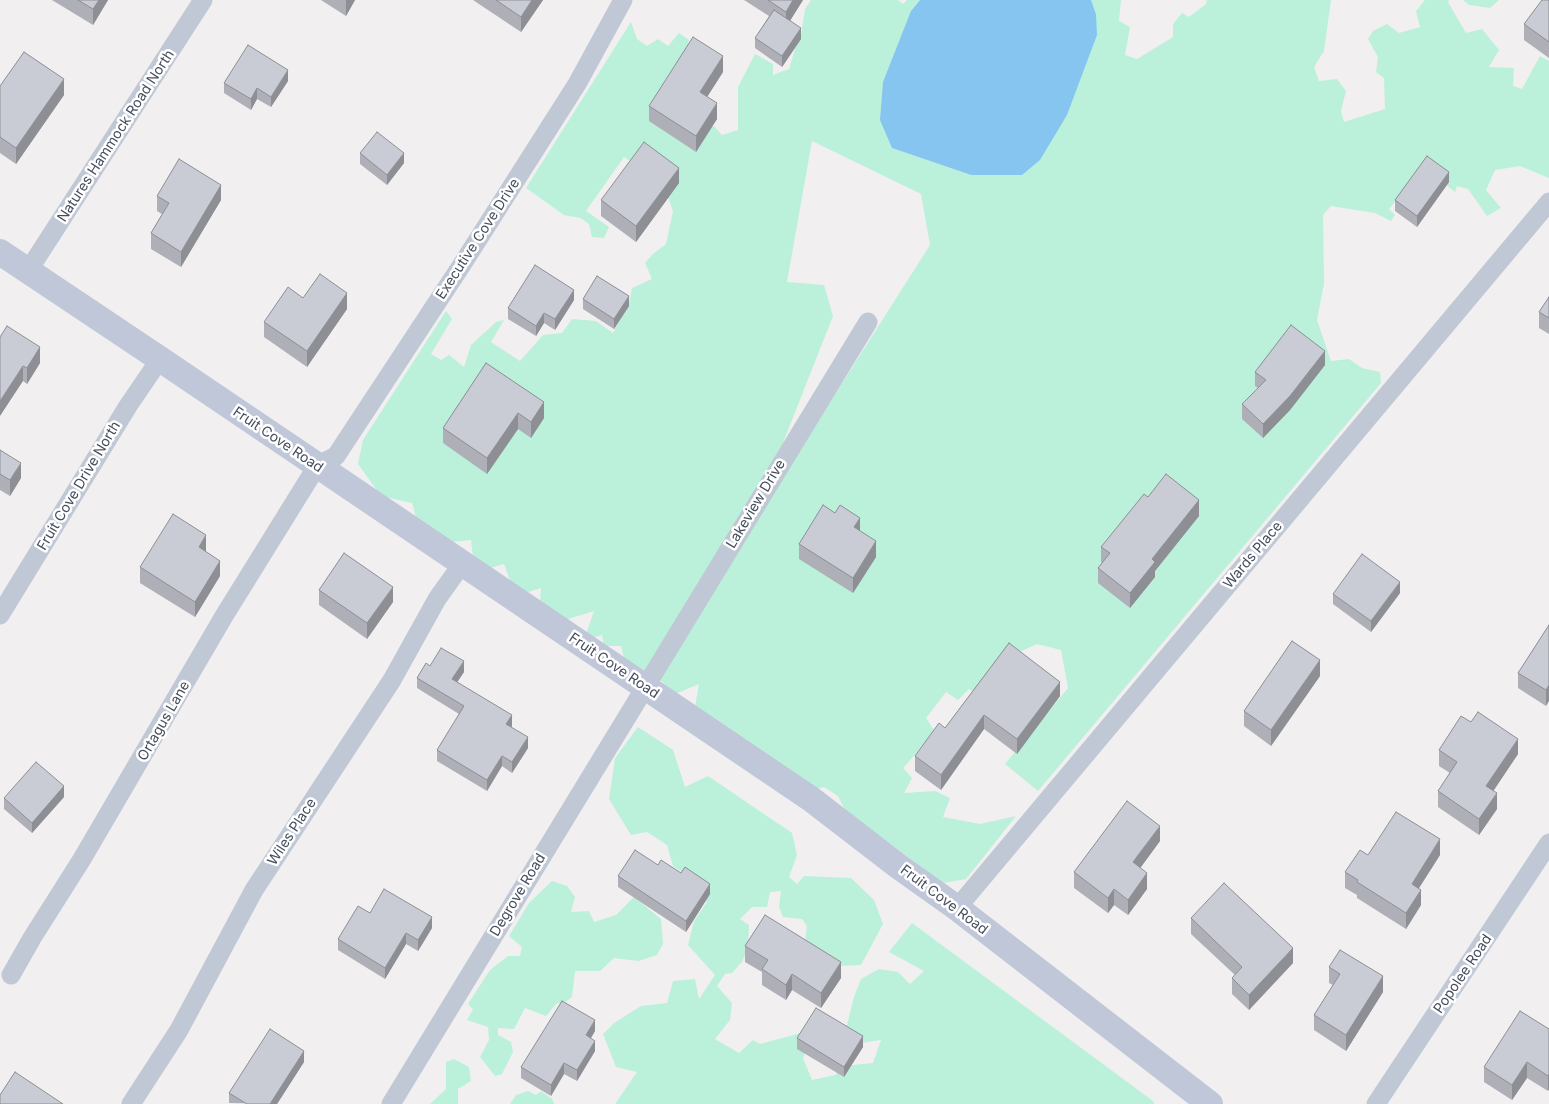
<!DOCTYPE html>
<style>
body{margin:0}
canvas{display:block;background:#f1efef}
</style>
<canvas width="1549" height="1104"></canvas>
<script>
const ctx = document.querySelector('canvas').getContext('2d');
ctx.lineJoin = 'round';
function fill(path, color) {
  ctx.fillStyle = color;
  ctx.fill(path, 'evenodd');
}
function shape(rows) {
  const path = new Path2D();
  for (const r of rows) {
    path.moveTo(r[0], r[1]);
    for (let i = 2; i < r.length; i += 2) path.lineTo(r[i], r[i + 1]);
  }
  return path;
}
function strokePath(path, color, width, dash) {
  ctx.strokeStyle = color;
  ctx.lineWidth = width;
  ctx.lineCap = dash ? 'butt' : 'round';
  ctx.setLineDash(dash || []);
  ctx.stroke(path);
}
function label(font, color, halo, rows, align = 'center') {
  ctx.font = font + ' Inter,sans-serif';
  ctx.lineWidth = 5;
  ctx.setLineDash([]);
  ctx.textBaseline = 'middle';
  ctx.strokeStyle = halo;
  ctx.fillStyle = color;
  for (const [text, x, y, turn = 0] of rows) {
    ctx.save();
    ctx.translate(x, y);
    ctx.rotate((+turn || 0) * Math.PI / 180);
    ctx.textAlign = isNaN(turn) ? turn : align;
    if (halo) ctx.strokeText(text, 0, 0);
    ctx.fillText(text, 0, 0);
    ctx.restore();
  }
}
fill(shape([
 [811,0,898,0,903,4,907,0,920,0,911,11,892,148,971,175,1022,175,1096,14,1091,0,1121,0,1119,21,1130,27,1125,55,1137,59,1173,37,1173,24,1182,13,1189,17,1206,4,1207,0,1331,0,1324,51,1314,67,1319,81,1337,79,1346,91,1341,111,1344,122,1385,109,1384,78,1376,72,1378,57,1368,39,1373,31,1387,24,1399,33,1420,27,1416,11,1425,0,1449,0,1448,2,1466,33,1482,29,1499,50,1489,67,1514,68,1513,86,1522,89,1540,56,1549,61,1549,178,1520,166,1495,170,1486,190,1501,208,1487,216,1468,189,1457,186,1455,192,1424,167,1389,209,1395,215,1391,221,1375,213,1331,206,1323,215,1324,283,1317,320,1331,361,1349,359,1362,368,1380,372,1381,383,1038,791,1005,764,1068,688,1061,650,1037,644,1009,657,978,695,969,689,958,700,946,692,926,718,935,732,903,768,912,778,904,793,935,791,950,798,943,817,980,824,1016,816,966,879,943,883,845,810,838,796,824,787,817,789,695,707,699,684,675,694,656,676,930,245,921,194,812,141,787,282,824,285,833,316,779,453,645,671,624,658,621,646,604,646,602,635,591,638,586,634,594,611,565,620,540,603,541,588,525,593,511,583,504,564,490,568,473,557,471,540,451,542,417,521,412,503,381,496,358,464,363,440,446,311,452,319,431,354,441,360,449,355,464,367,471,345,496,322,504,320,491,342,520,361,543,335,562,333,572,319,596,321,613,333,629,304,632,288,652,279,645,263,653,254,666,244,673,211,663,183,624,157,586,211,609,227,604,238,592,237,589,224,581,218,564,215,526,188,631,22,637,39,647,46,658,39,668,46,679,33,689,40,686,57,703,131,714,126,722,135,738,130,738,87,755,54,773,64,773,75,789,69,795,49,801,36,805,9],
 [1463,0,1499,0,1490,8,1469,5],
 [638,727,673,750,685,787,708,776,792,833,797,855,789,877,797,884,804,876,851,878,874,900,883,924,861,965,837,966,804,948,807,926,802,919,783,917,779,907,781,891,770,892,767,907,752,907,740,919,749,925,748,947,742,962,732,973,725,974,717,986,732,1003,730,1020,715,1039,739,1053,753,1040,760,1044,801,1033,809,1044,803,1058,812,1080,835,1075,844,1066,873,1063,881,1040,847,1045,844,1037,854,997,861,979,879,969,898,972,910,984,924,971,889,952,912,923,1153,1101,1154,1104,615,1104,637,1072,616,1067,603,1034,614,1023,641,1006,667,1003,673,981,695,979,699,999,715,975,688,945,694,921,707,902,701,896,705,888,673,866,667,845,647,832,631,835,609,799,615,758],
 [552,881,567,886,575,897,571,912,589,911,594,922,616,915,634,897,661,919,663,944,657,955,639,961,614,958,600,971,575,971,572,997,563,1004,557,1003,546,1016,525,1008,514,1029,498,1028,498,1035,511,1042,513,1052,502,1074,495,1076,480,1057,489,1040,488,1027,467,1020,473,1009,468,1004,490,970,508,956,520,956,522,947,509,936,529,903],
 [454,1059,469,1067,471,1081,458,1089,458,1104,430,1104,446,1089,446,1062],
 [528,1091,536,1095,541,1091,552,1099,554,1104,510,1104,516,1095]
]), '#bbf1db');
fill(shape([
 [920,0,1091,0,1096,14,1097,35,1067,115,1040,160,1022,175,971,175,892,148,880,120,883,82,911,11]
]), '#86c5f0');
strokePath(shape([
 [28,271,203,0],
 [0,615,128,406,160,359],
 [957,908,1549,202],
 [11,975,32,938,82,859,224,616,317,466,336,456,463,263,577,84,623,0],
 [131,1104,179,1030,254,890,392,680,437,599,462,564],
 [391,1104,868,322],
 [1376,1104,1549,843]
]), '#c1c8d5', 19);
strokePath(shape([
 [0,252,160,359,811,799,898,866,957,908,1210,1104]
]), '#c0c7d9', 26);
fill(shape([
 [52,0,108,0,93,25],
 [321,0,355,0,346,16],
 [473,0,543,0,521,32],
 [744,0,803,0,790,21,801,39,782,67,755,48,755,38,769,16],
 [1549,0,1549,58,1524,40,1524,24],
 [723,72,707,97,717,119,696,152,649,121,649,106],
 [288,81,271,107,257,99,251,110,224,93,224,83],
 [0,86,64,95,16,164,0,153],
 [360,153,404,163,387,185,360,164],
 [1449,182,1417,227,1395,211,1395,200],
 [679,183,636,242,601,216,601,200],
 [157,196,221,200,181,267,151,249,151,233,162,214,157,211],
 [1549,297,1549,334,1539,328,1539,312],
 [303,298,347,309,307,367,264,337,264,322],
 [583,299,629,306,614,329,583,309],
 [574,300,555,330,544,323,536,336,508,319,508,308],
 [0,337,40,363,27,384,23,381],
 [486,363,544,418,531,438,518,429,487,474,443,443,443,428],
 [1325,365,1290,410,1263,438,1242,419,1242,404,1258,388,1255,386,1255,372],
 [0,450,21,478,10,496,0,490],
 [1148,497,1199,516,1155,571,1155,577,1130,608,1098,583,1098,568,1102,563,1101,562,1101,547],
 [860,531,876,557,853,593,799,559,799,544],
 [206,551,206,552,220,576,195,617,140,583,140,567],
 [319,590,393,602,367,639,319,605],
 [1400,593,1371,632,1333,604,1333,594],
 [1549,625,1546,706,1518,688,1518,673],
 [1009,643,1060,696,1017,754,984,729,941,790,915,771,915,756,945,728],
 [430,666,464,672,457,682,512,726,511,727,528,748,512,773,502,766,487,791,437,761,437,750,459,714,417,688,417,678],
 [1320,676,1271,746,1244,726,1244,711],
 [1439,750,1518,754,1493,791,1497,809,1479,835,1438,807,1438,791,1450,773,1439,766],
 [64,797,32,833,4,809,4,798],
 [1160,841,1140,868,1147,889,1128,915,1114,905,1108,913,1074,888,1074,872],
 [1440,855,1419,888,1421,905,1406,929,1357,898,1357,895,1345,888,1345,872],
 [658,865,710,894,686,932,618,887,618,876],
 [370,913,432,928,418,951,406,944,385,979,338,950,338,939],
 [1191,918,1293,963,1249,1010,1232,994,1232,978,1235,975,1191,934],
 [745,946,841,978,821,1008,792,990,786,1000,762,985,762,972,745,962],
 [1329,967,1383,992,1346,1051,1314,1030,1314,1015,1333,985,1329,983],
 [1549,1029,1549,1089,1548,1091,1527,1078,1512,1100,1484,1082,1484,1067],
 [595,1031,591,1038,595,1051,577,1081,564,1074,551,1096,521,1078,521,1067],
 [797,1038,863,1047,844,1077,797,1049],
 [304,1062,277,1104,229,1103,229,1093]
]), '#aeafb7');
fill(shape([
 [99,0,108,0,93,25,93,9],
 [346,0,355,0,346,16],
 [532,0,543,0,521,32,521,17],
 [793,0,803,0,786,27,786,12],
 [801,28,801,39,782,67,782,56],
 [723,56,723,72,700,108,700,92],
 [288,70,288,81,271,107,271,97],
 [64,79,64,95,16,164,16,148],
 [257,88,257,99,251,110,251,99],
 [717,103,717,119,696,152,696,136],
 [404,153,404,163,387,185,387,175],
 [679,168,679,183,636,242,636,226],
 [1449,172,1449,182,1417,227,1417,216],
 [221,185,221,200,181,267,181,252],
 [574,290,574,300,555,330,555,319],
 [347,293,347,309,307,367,307,351],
 [629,296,629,306,614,329,614,319],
 [544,313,544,323,536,336,536,326],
 [40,347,40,363,27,384,27,368],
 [1325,351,1325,365,1290,410,1263,438,1263,424],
 [23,366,23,381,0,416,0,401],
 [544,402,544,418,531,438,531,422],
 [518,413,518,429,487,474,487,458],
 [21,463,21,478,10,496,10,480],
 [1199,500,1199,516,1155,571,1155,577,1130,608,1130,593,1152,559],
 [860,518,860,533,854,527],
 [206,535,206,551,199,563,199,547],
 [876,541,876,557,853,593,853,578],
 [220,561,220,576,195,617,195,602],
 [1400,582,1400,593,1371,632,1371,621],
 [393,587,393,602,367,639,367,623],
 [1320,660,1320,676,1271,746,1271,730],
 [464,661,464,672,452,690,452,679],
 [1060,682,1060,696,1017,754,1017,739],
 [1549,685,1549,701,1546,706,1546,690],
 [512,715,512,726,506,735,506,724],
 [984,715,984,729,941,790,941,775],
 [528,737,528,748,512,773,512,762],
 [1518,739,1518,754,1486,802,1486,786],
 [502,756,502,766,487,791,487,780],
 [64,786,64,797,32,833,32,823],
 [1497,793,1497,809,1479,835,1479,819],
 [1160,826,1160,841,1133,878,1133,862],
 [1440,839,1440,855,1412,899,1412,884],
 [1147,873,1147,889,1128,915,1128,900],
 [710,884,710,894,686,932,686,921],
 [1114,889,1114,905,1108,913,1108,898],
 [1421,890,1421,905,1406,929,1406,913],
 [432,917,432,928,418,951,418,940],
 [406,933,406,944,385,979,385,968],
 [1293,948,1293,963,1249,1010,1249,995],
 [841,962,841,978,821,1008,821,993],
 [792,974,792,990,786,1000,786,985],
 [1383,976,1383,992,1346,1051,1346,1035],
 [595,1020,595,1031,586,1046,586,1035],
 [863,1036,863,1047,844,1077,844,1067],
 [595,1041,595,1051,577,1081,577,1070],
 [304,1051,304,1062,277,1104,270,1104],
 [1527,1062,1527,1078,1512,1100,1512,1085],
 [564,1063,564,1074,551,1096,551,1085],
 [1549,1074,1549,1089,1548,1091,1548,1076]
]), '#8d8f95');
const building = shape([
 [78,0,99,0,93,9,78,0],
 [496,0,532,0,521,17,496,0],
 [768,0,793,0,786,12,768,0],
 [1542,0,1549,0,1549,42,1524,24,1542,0],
 [774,10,801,28,782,56,755,38,774,10],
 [693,37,723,56,700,92,717,103,696,136,649,106,693,37],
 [248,45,288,70,271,97,257,88,251,99,224,83,248,45],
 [24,52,64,79,16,148,0,137,0,86,24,52],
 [377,132,404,153,387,175,360,153,377,132],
 [644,142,679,168,636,226,601,200,644,142],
 [1427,156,1449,172,1417,216,1395,200,1427,156],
 [179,159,221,185,181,252,151,233,169,203,157,196,179,159],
 [535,265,574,290,555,319,544,313,536,326,508,308,535,265],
 [320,274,347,293,307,351,264,322,288,287,303,298,320,274],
 [597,276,629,296,614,319,583,299,597,276],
 [1549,297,1549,318,1539,312,1549,297],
 [1291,325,1325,351,1290,396,1263,424,1242,404,1266,380,1255,372,1291,325],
 [7,326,40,347,27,368,23,366,0,401,0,337,7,326],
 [486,363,544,402,531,422,518,413,487,458,443,428,486,363],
 [0,450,21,463,10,480,0,474,0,450],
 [1166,474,1199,500,1152,559,1155,562,1130,593,1098,568,1110,553,1101,547,1144,494,1148,497,1166,474],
 [823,505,835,513,840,505,860,518,854,527,876,541,853,578,799,544,823,505],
 [173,514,206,535,199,547,220,561,195,602,140,567,173,514],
 [344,553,393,587,367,623,319,590,344,553],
 [1362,554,1400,582,1371,621,1333,594,1362,554],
 [1549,625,1549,685,1546,690,1518,673,1549,625],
 [1292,641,1320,660,1271,730,1244,711,1292,641],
 [1009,643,1060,682,1017,739,984,715,941,775,915,756,939,723,945,728,1009,643],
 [441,648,464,661,452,679,512,715,506,724,528,737,512,762,502,756,487,780,437,750,464,706,417,678,426,663,430,666,441,648],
 [1478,712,1518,739,1486,786,1497,793,1479,819,1438,791,1457,762,1439,750,1461,716,1471,722,1478,712],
 [36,762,64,786,32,823,4,798,36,762],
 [1127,801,1160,826,1133,862,1147,873,1128,900,1114,889,1108,898,1074,872,1127,801],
 [1396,812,1440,839,1412,884,1421,890,1406,913,1357,882,1358,880,1345,872,1360,850,1368,855,1396,812],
 [635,850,658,865,661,860,681,873,685,867,710,884,686,921,618,876,635,850],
 [1224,883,1293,948,1249,995,1232,978,1242,967,1191,918,1224,883],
 [384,889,432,917,418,940,406,933,385,968,338,939,358,906,370,913,384,889],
 [765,915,841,962,821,993,792,974,786,985,762,969,768,960,745,946,765,915],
 [1340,950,1383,976,1346,1035,1314,1015,1340,974,1329,967,1340,950],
 [562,1001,595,1020,586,1035,595,1041,577,1070,564,1063,551,1085,521,1067,562,1001],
 [816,1008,863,1036,844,1067,797,1038,816,1008],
 [1520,1011,1549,1029,1549,1074,1548,1076,1527,1062,1512,1085,1484,1067,1520,1011],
 [270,1029,304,1051,270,1104,247,1104,229,1093,270,1029],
 [15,1072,63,1104,0,1104,0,1095,15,1072]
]);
fill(building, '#caccd5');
strokePath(building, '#8d8f95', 1);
label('14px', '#464e5d', '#fff', [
 ["Natures Hammock Road North",116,136,-57],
 ["Executive Cove Drive",478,239,-57],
 ["Fruit Cove Road",278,440,34],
 ["Fruit Cove Drive North",79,486,-59],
 ["Lakeview Drive",756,504,-59],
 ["Wards Place",1253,555,-50],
 ["Fruit Cove Road",614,666,34],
 ["Ortagus Lane",164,721,-60],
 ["Wiles Place",292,832,-57],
 ["Degrove Road",518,895,-59],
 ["Fruit Cove Road",944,900,37],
 ["Popolee Road",1463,974,-56]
]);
</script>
